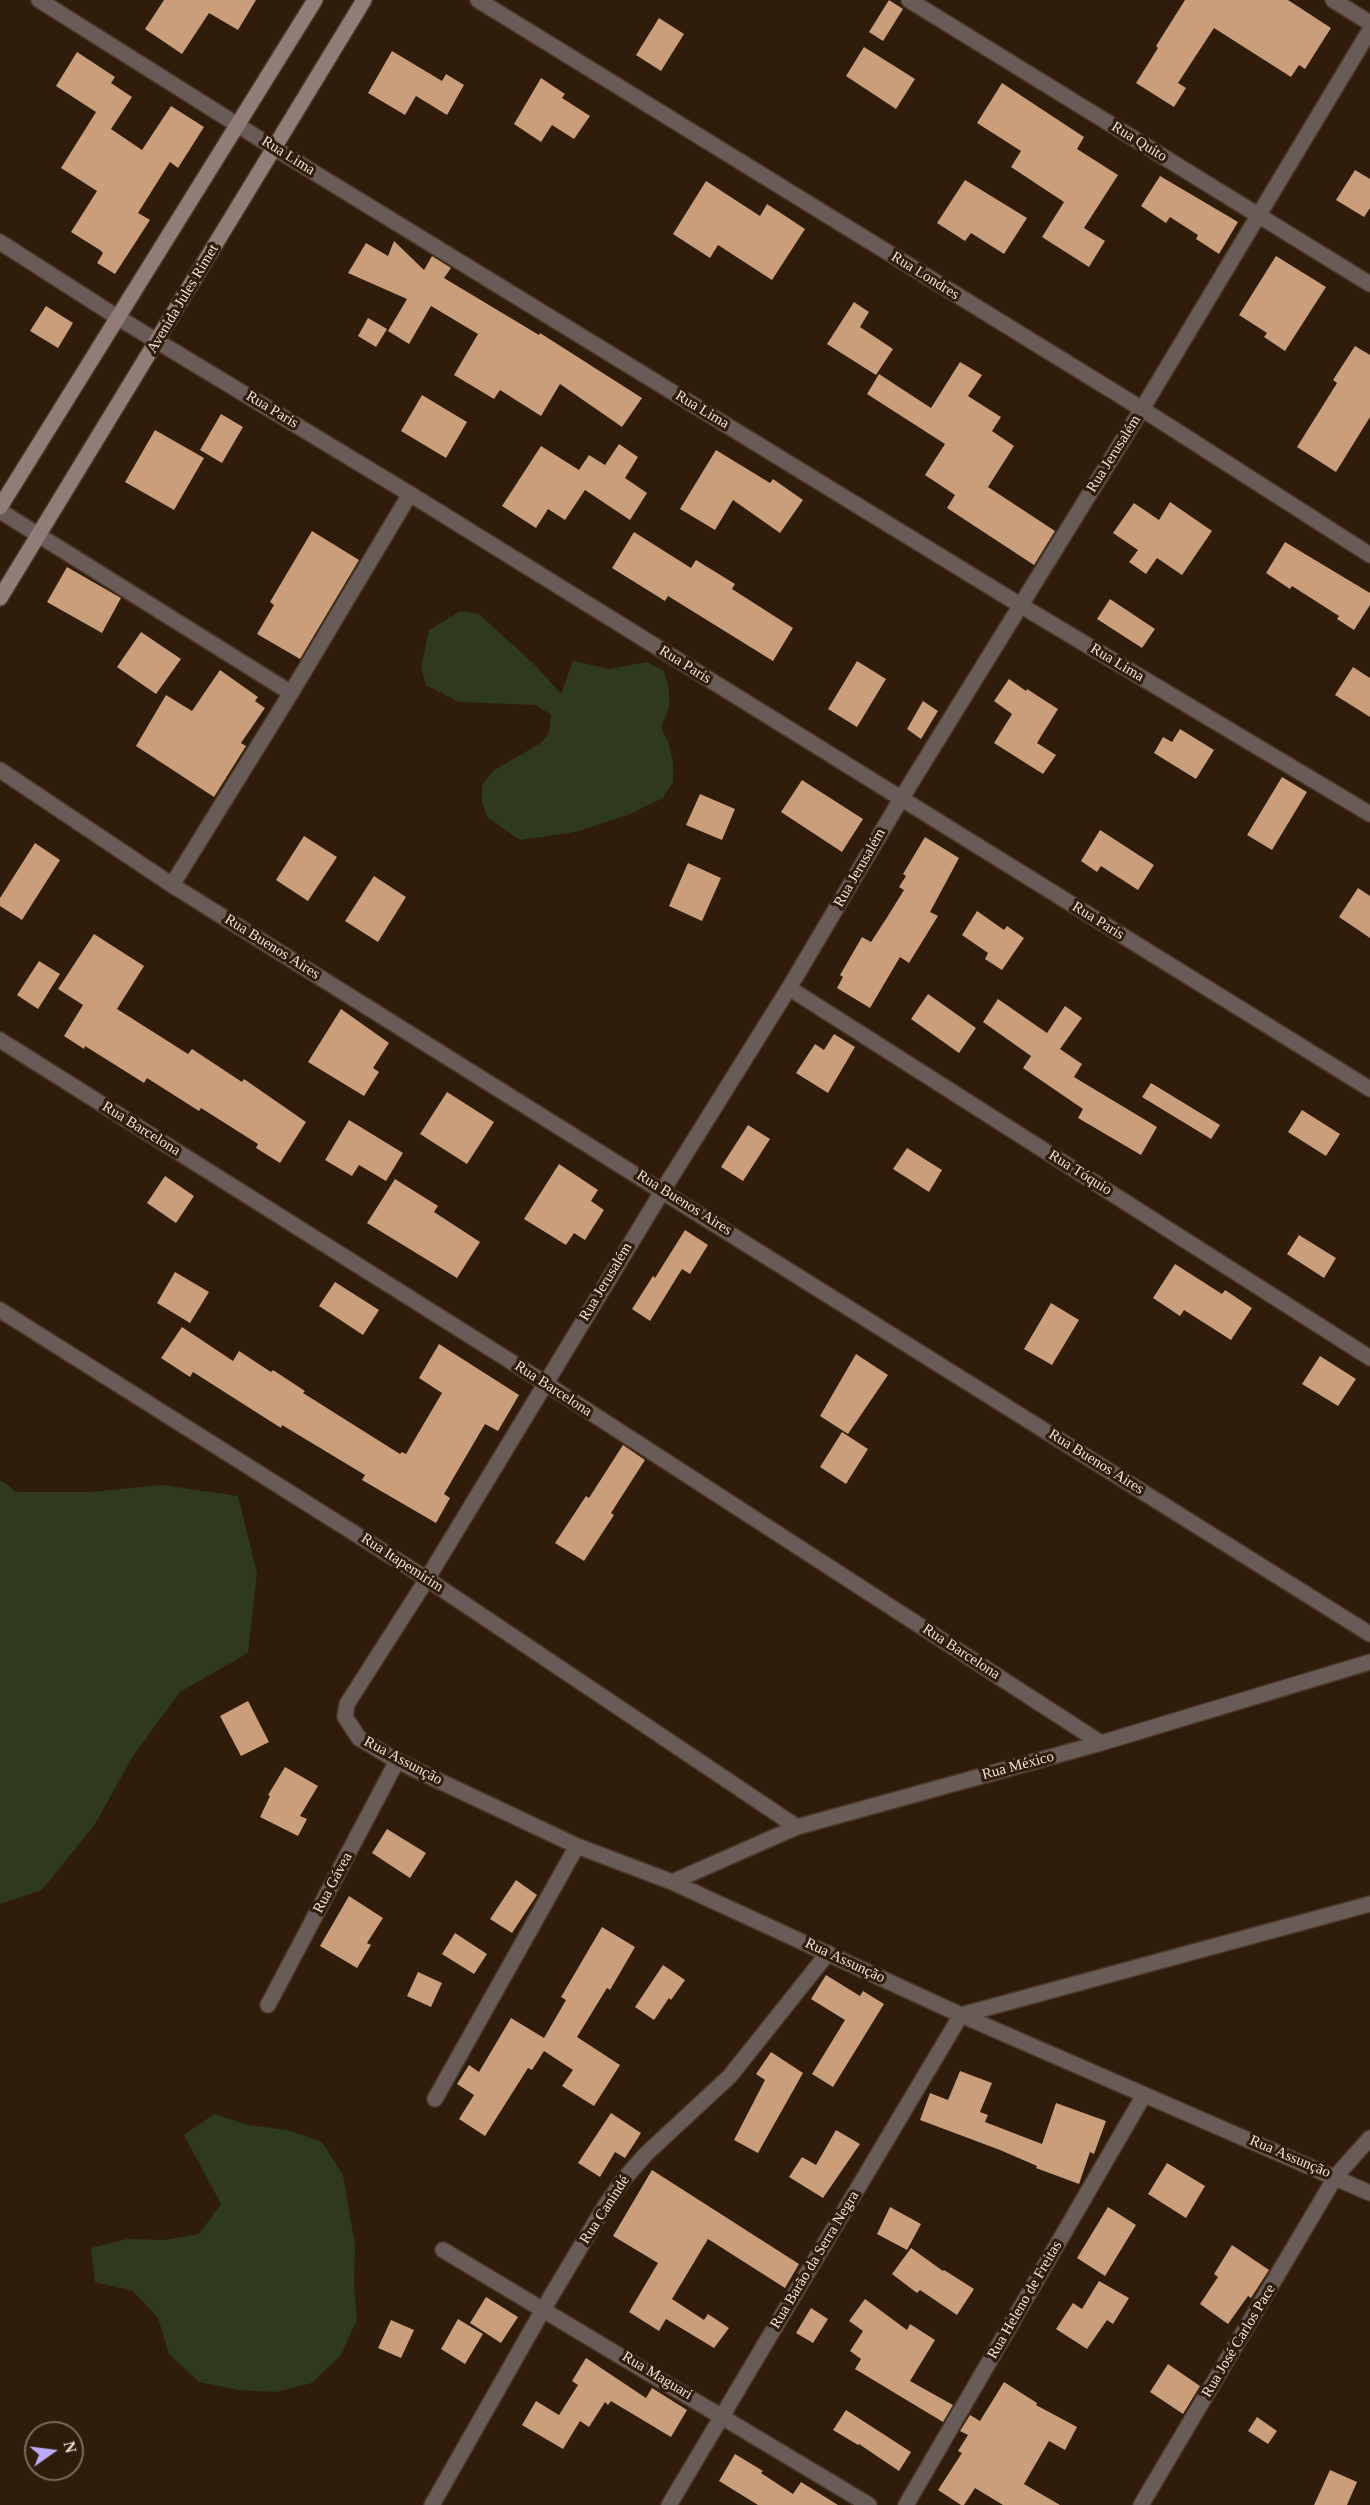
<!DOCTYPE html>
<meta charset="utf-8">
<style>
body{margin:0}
#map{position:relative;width:1370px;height:2505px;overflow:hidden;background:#2f1c0b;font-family:Georgia,serif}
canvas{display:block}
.north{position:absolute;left:24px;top:2421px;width:60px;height:60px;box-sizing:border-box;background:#2f1c0b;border:2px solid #7b6a5c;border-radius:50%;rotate:76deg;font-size:16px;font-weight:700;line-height:24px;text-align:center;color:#eee0d6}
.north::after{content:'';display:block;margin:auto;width:21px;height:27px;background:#bea9f5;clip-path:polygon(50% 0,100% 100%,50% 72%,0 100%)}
</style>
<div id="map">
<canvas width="1370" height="2505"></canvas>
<div class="north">N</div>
</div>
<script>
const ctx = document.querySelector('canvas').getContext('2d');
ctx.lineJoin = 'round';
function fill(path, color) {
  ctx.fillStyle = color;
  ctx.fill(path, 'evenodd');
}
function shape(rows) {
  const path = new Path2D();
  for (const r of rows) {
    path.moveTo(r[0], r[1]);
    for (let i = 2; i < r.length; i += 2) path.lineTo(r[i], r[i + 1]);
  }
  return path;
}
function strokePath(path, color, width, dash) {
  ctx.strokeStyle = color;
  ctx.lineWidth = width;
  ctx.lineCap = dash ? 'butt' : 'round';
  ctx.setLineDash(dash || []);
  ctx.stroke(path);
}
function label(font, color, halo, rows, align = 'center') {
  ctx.font = font + ' Georgia,serif';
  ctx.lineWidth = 6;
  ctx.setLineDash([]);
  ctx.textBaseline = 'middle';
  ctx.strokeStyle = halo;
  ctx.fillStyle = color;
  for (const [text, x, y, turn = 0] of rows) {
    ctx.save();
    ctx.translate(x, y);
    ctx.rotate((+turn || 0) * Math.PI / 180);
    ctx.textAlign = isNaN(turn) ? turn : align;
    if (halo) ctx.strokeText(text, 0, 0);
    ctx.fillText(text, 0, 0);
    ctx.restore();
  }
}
fill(shape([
 [461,611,479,614,535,665,561,694,573,661,609,669,647,662,664,671,669,690,669,708,661,727,669,744,673,763,673,782,663,798,630,814,576,832,520,840,488,818,482,802,482,785,494,770,541,743,549,733,551,715,536,705,459,702,426,685,421,668,429,630],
 [0,1480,17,1492,90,1492,162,1485,238,1496,257,1573,248,1653,180,1692,133,1756,95,1824,42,1890,0,1904],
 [214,2114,248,2125,288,2130,322,2142,343,2175,355,2245,354,2284,357,2320,340,2356,312,2383,276,2392,238,2390,199,2382,169,2354,158,2318,133,2291,95,2282,91,2248,127,2239,164,2240,199,2234,221,2204,184,2135]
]), '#2f391d');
fill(shape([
 [164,0,256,0,238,30,209,13,182,54,145,29],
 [889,0,903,9,883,41,869,32],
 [1185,0,1288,0,1331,28,1305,69,1299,65,1291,77,1214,28,1178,83,1186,88,1174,107,1136,83,1158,48,1156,46],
 [659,18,684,34,661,71,636,55],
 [864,47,915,79,896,109,846,76],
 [392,51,442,81,446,74,464,85,447,115,416,96,405,115,368,93],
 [77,52,115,77,111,83,132,97,111,129,142,150,171,106,204,127,178,168,170,162,138,213,150,220,115,274,97,263,103,253,100,250,71,232,97,191,61,168,96,112,56,86],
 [541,78,565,94,562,98,590,116,574,139,552,125,541,142,514,124],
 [1002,83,1084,137,1077,149,1118,175,1084,228,1105,241,1089,267,1042,237,1064,202,1011,167,1021,151,977,123],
 [1355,170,1370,179,1370,208,1364,217,1336,200],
 [1160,176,1238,222,1219,254,1196,239,1198,235,1170,217,1166,223,1141,206],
 [965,180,1027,218,1004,254,971,233,965,241,937,223],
 [706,181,760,216,767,204,805,229,772,280,718,245,710,258,673,234],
 [394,241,424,270,432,256,451,268,444,278,539,335,540,333,642,398,622,427,560,384,541,416,500,390,494,399,454,375,478,334,431,306,409,344,388,331,407,299,348,273,366,243,388,256],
 [1276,256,1326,287,1285,351,1264,337,1267,333,1239,315],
 [854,302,869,312,860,327,893,349,876,375,827,344],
 [46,306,73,323,58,348,30,331],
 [368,318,387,329,376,347,358,336],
 [1355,346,1370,355,1370,417,1336,472,1297,447,1337,383,1333,380],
 [960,362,982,375,968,396,1001,417,992,431,1014,446,988,487,1055,531,1034,565,947,508,955,495,925,475,945,444,867,394,879,374,931,408],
 [422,395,467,422,446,458,401,431],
 [221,414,243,427,222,463,200,450],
 [155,430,204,458,174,510,125,482],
 [619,444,638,457,625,478,647,493,630,520,585,490,565,520,548,509,536,528,502,506,541,446,579,470,589,455,605,465],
 [716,450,770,483,773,479,803,500,780,533,733,500,715,530,680,509],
 [1170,502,1212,531,1182,575,1157,558,1146,574,1129,562,1138,550,1113,533,1134,503,1159,520],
 [312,531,359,560,300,659,257,634,274,605,270,602],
 [634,532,691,568,696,560,735,584,732,589,793,628,773,661,668,596,665,601,612,568],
 [1285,542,1370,593,1370,605,1354,630,1337,619,1339,616,1292,586,1290,589,1266,573],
 [67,567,121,598,102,633,47,602],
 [1110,599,1155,629,1142,648,1097,619],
 [141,632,181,659,156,694,117,667],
 [857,661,886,679,857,727,828,709],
 [1353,667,1370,678,1370,717,1335,695],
 [220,670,258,697,255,701,265,708,241,743,246,746,214,797,136,746,166,695,192,711],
 [1009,679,1026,691,1027,689,1058,709,1037,743,1056,755,1043,774,994,743,1012,714,994,701],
 [923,701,938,711,921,739,907,729],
 [1180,729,1214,750,1196,779,1154,753,1163,737,1172,742],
 [1282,777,1307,792,1272,850,1247,835],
 [802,780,863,819,842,852,781,812],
 [700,794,735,809,722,840,686,825],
 [1100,830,1154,865,1138,890,1101,866,1097,872,1081,861],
 [304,836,337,857,308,901,276,880],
 [925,837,959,858,930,912,938,916,909,963,900,957,870,1008,837,988,843,977,840,975,862,937,871,942,886,919,904,890,899,887,906,876,903,874],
 [35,843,60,860,22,920,0,906,0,898],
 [688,863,721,878,702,921,669,906],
 [374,876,406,897,378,942,345,921],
 [1358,888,1370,896,1370,938,1339,917],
 [977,911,1004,930,1007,926,1024,938,1002,970,985,959,988,953,962,935],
 [94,934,144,966,117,1009,188,1054,192,1049,242,1082,244,1079,306,1122,280,1163,256,1148,258,1144,201,1108,199,1111,147,1078,144,1083,85,1046,84,1049,64,1036,83,1005,58,989],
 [39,961,60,974,38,1009,17,995],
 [928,994,976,1028,959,1053,911,1019],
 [998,999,1047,1033,1065,1006,1082,1018,1060,1049,1082,1064,1074,1077,1157,1127,1141,1155,1078,1118,1083,1109,1023,1068,1031,1056,983,1022],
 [341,1009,389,1043,373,1068,379,1072,364,1096,308,1062],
 [834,1034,855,1047,828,1093,796,1073,815,1044,824,1050],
 [1151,1083,1220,1125,1211,1139,1142,1097],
 [447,1092,494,1122,467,1164,420,1134],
 [1302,1110,1340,1134,1326,1156,1288,1132],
 [349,1120,403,1153,386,1181,359,1165,352,1176,325,1160],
 [748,1125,770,1139,743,1181,721,1167],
 [907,1148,942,1170,929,1192,893,1169],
 [559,1164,598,1190,591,1201,604,1210,585,1240,574,1233,566,1245,524,1219],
 [165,1176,194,1196,176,1223,147,1203],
 [395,1179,438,1206,434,1212,480,1242,457,1278,367,1223],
 [685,1230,708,1245,690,1274,682,1269,650,1321,632,1309,653,1276,655,1278],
 [1299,1235,1336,1258,1324,1278,1287,1254],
 [1175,1264,1222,1294,1225,1290,1252,1308,1231,1340,1184,1310,1180,1316,1153,1298],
 [175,1272,209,1292,190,1323,157,1303],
 [335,1282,379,1310,363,1335,319,1306],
 [1051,1303,1079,1320,1052,1365,1024,1349],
 [182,1327,233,1361,239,1351,271,1372,273,1370,305,1391,303,1393,400,1454,402,1452,406,1454,442,1393,419,1378,439,1344,519,1395,498,1431,485,1424,444,1494,450,1498,436,1523,362,1480,365,1475,282,1425,281,1428,193,1372,190,1377,161,1358],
 [856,1354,888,1375,848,1434,820,1416],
 [1320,1356,1356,1379,1338,1406,1302,1384],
 [842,1432,868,1449,846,1484,820,1467],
 [623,1445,645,1460,611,1513,614,1515,584,1561,555,1543,586,1496,589,1498],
 [248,1701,269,1742,241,1756,220,1716],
 [285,1767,318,1786,300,1816,307,1819,298,1836,260,1817,270,1796,268,1795],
 [387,1829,426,1853,410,1878,372,1853],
 [516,1880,537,1895,512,1933,490,1919],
 [349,1896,383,1918,367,1943,371,1945,357,1968,320,1946],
 [602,1927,635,1947,610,1990,607,1988,577,2037,620,2065,594,2106,562,2086,573,2070,544,2051,532,2070,528,2068,485,2136,459,2119,474,2095,457,2084,469,2065,479,2072,511,2018,544,2038,566,2000,561,1997],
 [455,1933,487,1954,474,1974,442,1954],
 [663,1965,685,1980,671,2000,669,1998,654,2020,635,2007],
 [418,1972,442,1983,431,2007,407,1996],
 [826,1975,860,1996,863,1991,884,2004,833,2087,812,2074,845,2020,811,1999],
 [771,2052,803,2073,758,2153,734,2140,765,2080,756,2074],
 [960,2071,992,2083,980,2112,988,2115,985,2122,1042,2144,1056,2103,1106,2121,1094,2154,1090,2152,1079,2184,1036,2168,1037,2166,1000,2150,920,2120,930,2093,948,2100],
 [611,2113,641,2133,625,2158,615,2152,600,2177,578,2163],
 [836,2130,860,2144,823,2198,789,2177,802,2157,816,2165],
 [1167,2163,1205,2186,1186,2218,1148,2194],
 [652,2170,799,2264,785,2288,708,2239,672,2299,704,2320,708,2314,729,2328,714,2348,666,2319,659,2331,629,2312,658,2263,613,2236],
 [890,2207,921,2224,907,2250,877,2234],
 [1108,2207,1136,2225,1105,2276,1077,2258],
 [1232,2245,1269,2270,1251,2298,1248,2296,1228,2324,1200,2304,1218,2277,1214,2274],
 [911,2248,943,2271,944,2270,974,2289,957,2315,920,2290,917,2293,892,2274],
 [1099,2281,1129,2298,1113,2324,1107,2320,1087,2349,1056,2329,1073,2303,1082,2309],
 [486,2297,518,2317,501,2343,470,2323],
 [865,2299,907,2330,910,2324,935,2340,910,2381,953,2405,943,2422,855,2369,861,2359,850,2351,863,2331,849,2321],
 [811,2308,828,2319,813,2343,796,2333],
 [458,2319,483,2334,465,2364,441,2349],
 [391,2320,414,2330,401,2358,378,2348],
 [586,2358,646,2398,652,2388,687,2410,671,2437,611,2401,608,2405,605,2402,589,2427,580,2421,563,2449,522,2425,536,2401,559,2415,578,2385,572,2381],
 [1168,2364,1200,2386,1183,2414,1150,2392],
 [1004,2382,1037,2403,1036,2405,1077,2427,1065,2450,1049,2441,1024,2484,1060,2505,1003,2505,975,2488,964,2505,961,2505,938,2490,962,2453,958,2451,968,2435,960,2431,970,2415,980,2421],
 [846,2410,911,2452,899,2471,859,2444,858,2445,833,2430],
 [1257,2417,1277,2431,1268,2444,1248,2431],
 [735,2454,763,2471,761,2473,793,2494,801,2482,838,2505,758,2505,719,2481],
 [1330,2470,1357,2482,1347,2505,1314,2505]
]), '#ca9e7a');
const street = shape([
 [39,0,274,148,1020,605,1370,814],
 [478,0,1142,409,1370,555],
 [909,0,1370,284],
 [1333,0,1370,23],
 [1370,30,1142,409,901,799,789,988,663,1190,427,1579,347,1704,345,1717,359,1738,397,1761,577,1846,672,1882,961,2015,1370,2193],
 [0,242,117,317,410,494,1370,1089],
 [0,511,291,693],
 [0,770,172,885,1370,1634],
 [172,885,291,693,410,494],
 [789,988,1370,1358],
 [0,1040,545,1383,1101,1743],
 [0,1310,427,1579,797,1827],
 [672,1882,797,1827,1101,1743,1370,1662],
 [268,2005,397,1761],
 [435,2099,577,1846],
 [443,2250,869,2505],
 [432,2505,544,2308,605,2206,624,2179,646,2154,730,2076,828,1953],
 [669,2505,961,2015,1370,1904],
 [906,2505,1144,2095],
 [1141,2505,1336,2176,1370,2138]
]);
const secondary = shape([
 [0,507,315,0],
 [0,598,364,0]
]);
strokePath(street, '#4a3727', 18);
strokePath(secondary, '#4a3727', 18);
strokePath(street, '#695b58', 15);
strokePath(secondary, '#927c77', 15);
label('15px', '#eee0d6', '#2f1c0b', [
 ["Rua Quito",1139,142,32],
 ["Rua Lima",288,156,32],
 ["Rua Londres",925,276,32],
 ["Avenida Jules Rimet",183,299,-59],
 ["Rua Paris",272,410,31],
 ["Rua Lima",702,410,31],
 ["Rua Jerusalém",1114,454,-58],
 ["Rua Lima",1117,663,31],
 ["Rua Paris",685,665,32],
 ["Rua Jerusalém",860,868,-60],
 ["Rua Paris",1098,921,32],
 ["Rua Buenos Aires",272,947,32],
 ["Rua Barcelona",141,1129,32],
 ["Rua Tóquio",1080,1173,32],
 ["Rua Buenos Aires",684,1203,32],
 ["Rua Jerusalém",606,1282,-59],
 ["Rua Barcelona",553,1389,33],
 ["Rua Buenos Aires",1096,1462,32],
 ["Rua Itapemirim",402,1563,33],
 ["Rua Barcelona",961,1652,33],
 ["Rua Assunção",403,1761,28],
 ["Rua México",1018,1766,-15],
 ["Rua Gávea",333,1883,-62],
 ["Rua Assunção",845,1961,25],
 ["Rua Assunção",1290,2157,23],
 ["Rua Canindé",605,2210,-57],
 ["Rua Barão da Serra Negra",815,2260,-59],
 ["Rua Heleno de Freitas",1025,2300,-60],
 ["Rua José Carlos Pace",1239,2341,-59],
 ["Rua Maguari",657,2376,31]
]);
</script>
